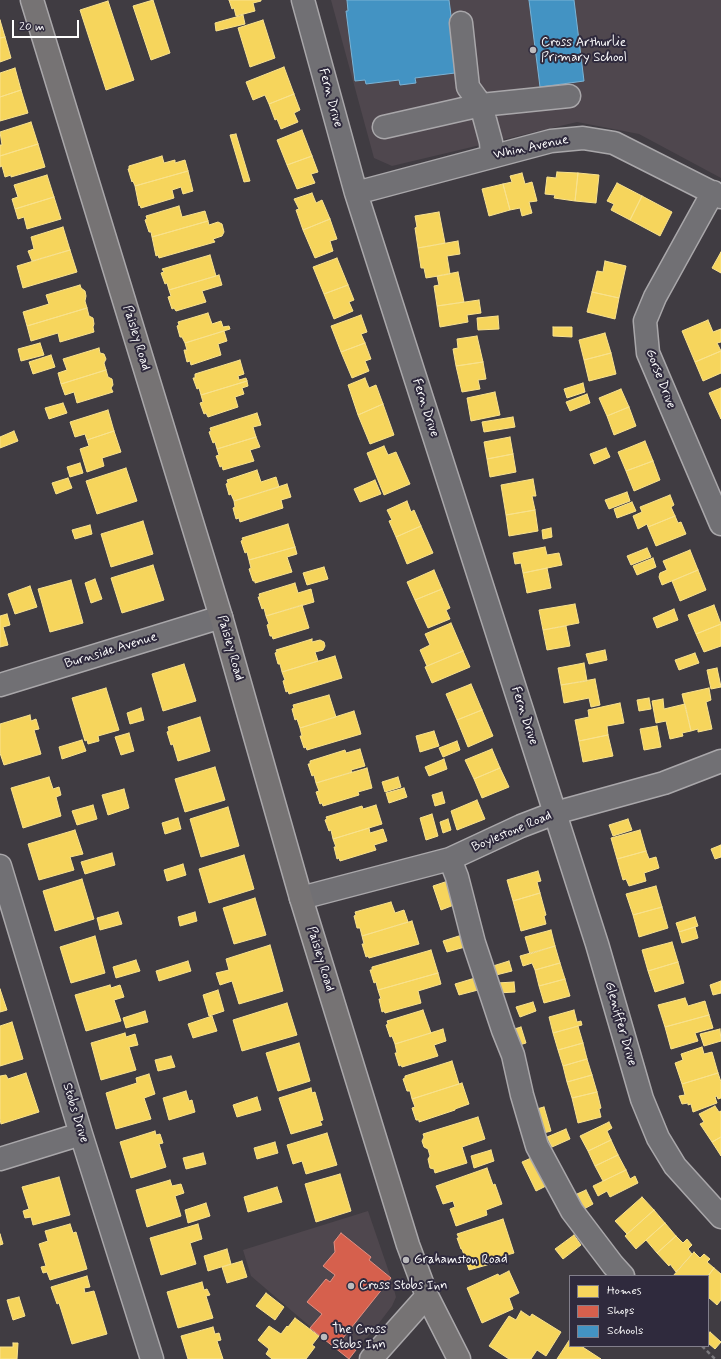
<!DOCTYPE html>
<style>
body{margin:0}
#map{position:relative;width:721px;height:1359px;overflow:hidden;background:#403c42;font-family:Mynerve,sans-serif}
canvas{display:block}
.legend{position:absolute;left:569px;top:1275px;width:140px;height:72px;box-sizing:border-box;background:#2f2a3d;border:1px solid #827f8b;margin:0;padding:5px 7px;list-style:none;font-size:12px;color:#fff}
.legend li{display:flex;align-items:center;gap:8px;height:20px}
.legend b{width:20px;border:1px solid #827f8b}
.scale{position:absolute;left:12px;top:20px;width:67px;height:18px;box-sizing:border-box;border:2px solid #fff;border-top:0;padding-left:5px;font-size:12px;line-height:14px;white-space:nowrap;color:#fff;-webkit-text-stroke:3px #2f2a3d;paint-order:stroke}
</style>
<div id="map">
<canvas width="721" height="1359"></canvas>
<ul class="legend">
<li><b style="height:11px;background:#f6d55c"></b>Homes</li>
<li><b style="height:11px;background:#d6604d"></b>Shops</li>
<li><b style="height:11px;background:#4393c3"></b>Schools</li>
</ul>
<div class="scale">20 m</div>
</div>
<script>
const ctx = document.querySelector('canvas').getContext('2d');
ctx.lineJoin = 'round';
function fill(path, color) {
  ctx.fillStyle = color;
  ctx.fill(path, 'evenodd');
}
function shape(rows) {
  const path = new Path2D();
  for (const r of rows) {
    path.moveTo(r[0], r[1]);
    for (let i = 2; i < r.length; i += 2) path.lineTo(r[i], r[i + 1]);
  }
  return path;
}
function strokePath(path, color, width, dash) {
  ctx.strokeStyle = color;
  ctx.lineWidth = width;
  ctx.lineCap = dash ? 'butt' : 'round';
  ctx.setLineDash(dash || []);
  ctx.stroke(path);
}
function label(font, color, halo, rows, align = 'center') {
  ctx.font = font + ' Mynerve,sans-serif';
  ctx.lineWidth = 4;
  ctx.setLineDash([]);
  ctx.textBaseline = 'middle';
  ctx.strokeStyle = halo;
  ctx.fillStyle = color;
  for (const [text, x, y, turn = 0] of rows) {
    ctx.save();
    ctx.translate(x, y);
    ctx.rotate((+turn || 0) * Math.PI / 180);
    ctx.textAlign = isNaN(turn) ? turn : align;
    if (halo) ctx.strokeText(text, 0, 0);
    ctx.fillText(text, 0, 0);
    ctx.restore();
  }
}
fill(shape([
 [331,0,721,0,721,178,639,134,577,122,392,166,374,158],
 [368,1211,391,1278,396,1297,392,1306,376,1327,348,1359,251,1276,243,1250]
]), '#4f474e');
const homes = shape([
 [153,0,170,53,151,60,133,6,153,0],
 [229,0,261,0,261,1,253,3,255,11,236,16,234,8,232,9,229,0],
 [108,1,134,80,106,90,80,10,108,1],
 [243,15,245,24,216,31,215,23,243,15],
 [0,20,5,37,0,38,0,20],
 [263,20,275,58,250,67,238,28,263,20],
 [5,37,11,58,0,62,0,38,5,37],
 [284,67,294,94,269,104,265,95,253,100,246,82,284,67],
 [15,68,21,90,0,97,0,73,15,68],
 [21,90,28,113,0,121,0,97,21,90],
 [294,94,300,110,294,113,298,122,281,129,277,119,275,120,269,104,294,94],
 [31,122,38,144,0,156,0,145,2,145,0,132,31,122],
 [302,130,312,156,287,165,277,140,302,130],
 [236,134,250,181,244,182,230,135,236,134],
 [38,144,45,167,11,177,11,175,5,177,2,166,0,167,0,156,38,144],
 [162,156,164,163,175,160,175,163,185,160,188,171,135,186,133,181,132,182,128,169,129,169,129,166,162,156],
 [312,156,318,172,311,174,315,183,297,189,287,165,312,156],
 [188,171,193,191,183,194,181,187,172,190,174,198,141,208,140,205,139,206,135,186,188,171],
 [557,172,578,173,575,201,554,198,555,195,545,194,547,177,556,178,557,172],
 [522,173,525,184,532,182,537,201,529,202,532,213,522,216,520,208,510,210,503,184,512,182,510,176,522,173],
 [578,173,599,175,596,203,575,201,578,173],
 [47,175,54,197,15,209,12,199,18,197,14,185,47,175],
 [617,183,642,196,630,220,611,210,614,204,607,201,617,183],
 [503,184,510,210,489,216,482,189,503,184],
 [312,193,316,203,322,200,330,219,303,230,296,210,299,209,294,199,312,193],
 [642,196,672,212,660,236,630,220,642,196],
 [54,197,61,219,27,229,24,217,18,219,15,209,54,197],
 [179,206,182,217,205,211,208,221,152,237,151,232,149,232,145,220,147,219,146,216,179,206],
 [439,212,445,243,418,248,415,228,417,227,415,216,439,212],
 [330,219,337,239,330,241,333,251,315,258,303,230,330,219],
 [208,221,209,225,218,222,222,224,224,232,222,236,213,239,215,242,159,258,158,255,156,256,152,237,208,221],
 [63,227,70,250,32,261,28,251,34,249,31,237,63,227],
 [458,241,460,254,447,256,450,274,426,278,424,268,421,268,418,248,458,241],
 [70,250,77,272,23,288,17,266,70,250],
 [721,252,721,273,712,268,721,252],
 [210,255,216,276,169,290,167,283,165,284,161,273,164,272,162,269,210,255],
 [337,258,348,285,324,294,313,267,337,258],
 [605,261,626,266,619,298,592,292,597,271,603,272,605,261],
 [458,272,464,302,437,306,434,286,439,285,437,276,458,272],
 [219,275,222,285,202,291,206,302,176,311,174,308,172,309,168,297,171,296,169,290,219,275],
 [80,285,81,288,85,291,86,296,85,301,87,308,27,326,23,312,49,304,46,295,80,285],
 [348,285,354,300,349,302,353,311,334,319,324,294,348,285],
 [592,292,619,298,615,319,587,312,592,292],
 [479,300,481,313,467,315,468,322,440,327,437,306,479,300],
 [87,308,89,316,93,318,94,324,93,327,94,332,60,342,58,333,31,341,27,326,87,308],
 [208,313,212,324,221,321,223,327,229,326,230,329,185,343,182,337,180,337,177,326,179,325,178,322,208,313],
 [361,315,367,332,361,334,365,343,341,352,331,326,361,315],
 [498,316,499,329,478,330,477,318,498,316],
 [708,320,713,332,721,329,721,342,717,343,721,351,695,362,682,331,708,320],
 [553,327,572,327,572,337,553,336,553,327],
 [224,331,227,341,218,344,221,355,191,365,190,361,187,362,184,350,187,350,185,343,224,331],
 [605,333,611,353,584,360,579,340,605,333],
 [477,336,483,362,456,366,453,349,458,348,457,339,477,336],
 [40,343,44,355,21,361,18,349,40,343],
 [365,343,371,359,365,361,369,371,352,378,341,352,365,343],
 [99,348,100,353,104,354,106,359,104,363,106,370,61,384,58,373,67,370,63,359,99,348],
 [721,351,721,373,703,381,695,362,721,351],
 [611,353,616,374,589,381,584,360,611,353],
 [51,355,55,367,33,374,29,362,51,355],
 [240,360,244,374,238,376,239,380,246,378,247,381,201,395,199,388,197,389,193,378,195,378,195,374,240,360],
 [483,362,486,379,478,380,480,389,462,392,456,366,483,362],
 [106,370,108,377,112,379,113,385,111,388,113,392,77,403,74,392,65,395,61,384,106,370],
 [365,378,369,388,376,385,383,404,358,415,348,385,365,378],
 [247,381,248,386,242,388,244,394,235,397,238,407,208,417,206,413,204,414,200,403,203,402,201,395,247,381],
 [583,383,585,392,567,398,564,389,583,383],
 [721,388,721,419,709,393,721,388],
 [621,389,629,407,607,416,599,398,621,389],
 [495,392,500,415,471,421,467,398,495,392],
 [587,394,590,403,570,411,566,402,587,394],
 [63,403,67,413,49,419,45,408,63,403],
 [383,404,394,435,370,444,358,415,383,404],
 [629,407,636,426,614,435,607,416,629,407],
 [108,410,114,431,87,440,85,434,75,437,70,422,108,410],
 [257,413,261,425,253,427,256,437,217,449,215,442,213,443,209,432,211,431,210,428,257,413],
 [513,417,515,427,484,432,482,422,513,417],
 [14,431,18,441,0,448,0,437,14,431],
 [114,431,121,452,102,458,104,466,87,472,80,449,89,446,87,440,114,431],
 [256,437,260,447,250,450,254,461,223,470,222,466,220,467,216,456,219,455,217,449,256,437],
 [510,437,513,454,487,459,484,442,510,437],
 [645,441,653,461,626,471,618,452,645,441],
 [384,446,388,455,396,452,410,484,384,495,367,453,384,446],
 [606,448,610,457,594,464,590,454,606,448],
 [513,454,516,472,490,477,487,459,513,454],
 [653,461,660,480,634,491,626,471,653,461],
 [80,463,83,473,70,477,67,467,80,463],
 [126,468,137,501,97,514,86,481,126,468],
 [257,470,261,482,276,477,279,487,234,501,231,494,229,495,226,484,228,483,227,480,257,470],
 [68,478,72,488,56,494,52,483,68,478],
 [533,479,536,496,532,496,535,510,506,515,501,485,533,479],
 [375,480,381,494,360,502,354,489,375,480],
 [287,484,291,497,281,500,283,508,240,522,239,518,236,519,233,508,235,507,234,501,287,484],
 [627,492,630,501,609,509,605,500,627,492],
 [670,495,674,505,671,507,675,516,648,527,647,524,638,529,633,516,642,512,640,507,670,495],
 [407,501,411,512,414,510,421,526,396,537,389,521,392,520,387,510,407,501],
 [632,502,636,511,617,518,614,509,632,502],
 [535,510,538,531,509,536,506,515,535,510],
 [675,516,678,523,681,522,686,534,656,546,648,527,675,516],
 [143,521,153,554,111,567,101,534,143,521],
 [288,524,295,547,249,560,247,552,245,553,241,541,243,540,242,538,288,524],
 [90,525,92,534,75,539,72,530,90,525],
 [421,526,433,553,407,564,396,537,421,526],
 [551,528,552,537,543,539,542,530,551,528],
 [295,547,297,554,287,557,292,572,255,583,255,581,253,581,249,569,251,568,249,560,295,547],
 [545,547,547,555,559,553,562,565,523,573,521,563,515,564,513,553,545,547],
 [647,548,651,557,631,565,627,556,647,548],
 [690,550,698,570,662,585,659,577,660,573,667,570,663,561,690,550],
 [653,558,656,567,637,575,633,566,653,558],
 [153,565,164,600,122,613,111,578,153,565],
 [324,567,328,579,307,585,303,573,324,567],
 [547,568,551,588,527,593,523,573,547,568],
 [434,570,442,589,415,600,407,582,434,570],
 [698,570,706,590,680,601,672,581,698,570],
 [95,579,102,599,91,603,85,583,95,579],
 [71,580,83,623,50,632,38,589,71,580],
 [295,583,298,593,311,589,314,602,266,616,264,608,262,609,258,597,260,597,259,594,295,583],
 [30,586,37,607,15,614,8,594,30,586],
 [442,589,450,608,446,610,450,619,428,628,415,600,442,589],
 [575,604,579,623,543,630,539,610,575,604],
 [302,605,309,628,273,639,272,636,270,636,267,625,269,624,266,616,302,605],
 [714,605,721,624,696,634,688,615,714,605],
 [674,609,678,620,657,628,653,618,674,609],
 [7,614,10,625,3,627,8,645,0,647,0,616,7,614],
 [451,623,463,651,427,666,420,650,430,645,425,634,451,623],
 [721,624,721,646,704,652,696,634,721,624],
 [566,626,570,646,547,650,543,630,566,626],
 [312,639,312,642,320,640,324,642,325,646,323,650,315,652,318,661,282,672,280,664,278,664,275,653,277,652,276,650,312,639],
 [605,650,607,660,589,664,586,654,605,650],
 [463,651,470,667,432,683,425,667,463,651],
 [695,653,699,663,679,670,675,660,695,653],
 [335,656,342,678,289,694,288,691,286,692,283,681,285,680,282,672,335,656],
 [584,663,587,681,561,685,558,668,584,663],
 [184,664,196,701,163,711,152,674,184,664],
 [717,668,721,687,711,689,707,670,717,668],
 [595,679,600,705,591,707,589,698,564,703,561,685,595,679],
 [471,684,482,710,457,720,446,694,471,684],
 [106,688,119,730,98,736,99,741,88,744,87,740,85,741,72,698,106,688],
 [709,688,711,700,706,702,712,729,698,732,698,729,691,731,682,694,709,688],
 [329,695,336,717,300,728,297,719,295,720,292,709,294,708,293,705,329,695],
 [649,698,651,709,639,711,637,700,649,698],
 [663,699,664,709,685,704,691,731,682,733,683,736,670,739,666,721,656,723,652,701,663,699],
 [620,703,624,723,607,726,608,735,579,741,575,720,589,717,588,710,620,703],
 [141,708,144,720,130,724,127,713,141,708],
 [482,710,493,736,468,747,457,720,482,710],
 [354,711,361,734,307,750,306,747,304,748,300,736,302,736,300,728,354,711],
 [30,715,31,721,36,719,39,729,34,730,41,754,4,765,0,753,0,724,30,715],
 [200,717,210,751,178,761,173,744,171,745,167,732,169,731,168,727,200,717],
 [657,726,661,747,644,750,640,729,657,726],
 [434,731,439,746,420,752,416,736,434,731],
 [129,733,134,751,121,755,115,737,129,733],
 [608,735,613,756,583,762,579,741,608,735],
 [82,740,86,751,62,759,59,747,82,740],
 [457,741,460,750,443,757,439,748,457,741],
 [360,749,365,766,351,770,352,772,316,783,314,775,312,776,308,764,310,764,310,761,345,750,346,753,360,749],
 [492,749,500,768,474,779,465,760,492,749],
 [444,759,447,769,429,776,425,767,444,759],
 [215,767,225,800,185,812,175,779,215,767],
 [367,768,372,788,358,792,359,795,323,806,322,803,320,804,316,792,319,791,316,783,367,768],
 [500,768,509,787,482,798,474,779,500,768],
 [49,777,53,789,59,787,61,795,56,797,61,816,23,828,11,788,49,777],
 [398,777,401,787,385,792,382,782,398,777],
 [404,788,407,797,389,803,386,793,404,788],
 [124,789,129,808,108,815,102,795,124,789],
 [442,792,445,803,435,806,432,795,442,792],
 [477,800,485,819,457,830,451,811,477,800],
 [93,805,97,819,77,825,72,811,93,805],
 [376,805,382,824,333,839,331,830,329,831,325,820,327,819,326,817,362,806,363,809,376,805],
 [228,807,239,846,201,857,190,819,228,807],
 [432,814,438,836,426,840,420,818,432,814],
 [178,818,181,829,165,834,162,823,178,818],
 [448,819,451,830,443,833,440,822,448,819],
 [628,819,632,830,613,836,609,825,628,819],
 [369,828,370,833,383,829,387,841,374,845,376,850,340,861,339,858,337,859,334,847,336,847,333,839,369,828],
 [75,830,83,854,70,857,74,870,39,880,28,844,75,830],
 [640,830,646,851,617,859,611,838,640,830],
 [721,845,721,857,715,859,711,849,721,845],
 [646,851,649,859,656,857,659,868,644,873,646,881,629,886,626,879,623,880,617,859,646,851],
 [112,853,115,865,85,874,81,862,112,853],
 [244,855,254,889,209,903,199,869,244,855],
 [183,864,186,875,167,881,164,870,183,864],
 [538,871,541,881,537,882,540,893,513,901,507,880,538,871],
 [82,879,94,919,55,931,43,891,82,879],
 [451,880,459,903,441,910,433,886,451,880],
 [656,886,662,907,633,915,626,894,656,886],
 [540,893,546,915,544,916,546,924,521,931,513,901,540,893],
 [255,898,266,935,234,944,223,908,255,898],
 [391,902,395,913,404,910,408,922,362,936,360,928,357,928,354,916,356,915,355,912,391,902],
 [662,907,668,928,639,937,633,915,662,907],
 [118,912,122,924,100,930,97,918,118,912],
 [195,912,197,921,180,926,178,917,195,912],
 [695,917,698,926,679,932,676,923,695,917],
 [412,921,419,944,369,958,368,956,366,957,362,944,364,944,362,936,412,921],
 [695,927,698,938,682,943,679,932,695,927],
 [551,930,555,946,530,954,525,937,551,930],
 [462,935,465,947,447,952,443,941,462,935],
 [95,936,105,973,71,983,60,947,95,936],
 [672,942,678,962,648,971,642,950,672,942],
 [270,945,283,991,239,1004,232,981,220,985,216,973,229,970,226,959,270,945],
 [555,946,560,963,535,970,532,963,523,966,520,956,555,946],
 [431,950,438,973,378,990,376,982,374,983,370,970,372,970,372,967,431,950],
 [136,960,140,971,116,978,113,967,136,960],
 [188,961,191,971,159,981,156,971,188,961],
 [509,961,512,971,496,975,493,966,509,961],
 [678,962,684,983,655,992,648,971,678,962],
 [560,963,565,979,539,986,535,970,560,963],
 [438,973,441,984,418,991,421,1003,385,1013,384,1011,382,1012,379,999,381,999,378,990,438,973],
 [475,978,478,990,459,995,455,984,475,978],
 [565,979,570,996,544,1003,539,986,565,979],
 [721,981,721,993,713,995,710,985,721,981],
 [514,982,515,992,498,993,497,983,514,982],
 [110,985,111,988,120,985,124,997,114,1000,121,1021,86,1031,75,995,110,985],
 [0,989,7,1010,0,1012,0,989],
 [218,990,224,1011,209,1016,203,995,218,990],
 [685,998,688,1006,705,1001,709,1015,665,1027,658,1005,685,998],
 [533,1002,536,1011,520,1017,516,1007,533,1002],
 [287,1003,297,1035,242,1051,233,1020,287,1003],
 [423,1010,431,1033,395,1044,392,1036,390,1037,386,1025,388,1024,387,1021,423,1010],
 [574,1010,577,1022,581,1021,582,1025,553,1033,549,1017,574,1010],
 [145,1011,148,1022,126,1028,123,1018,145,1011],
 [709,1015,713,1028,695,1033,698,1041,671,1049,665,1027,709,1015],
 [212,1016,217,1031,193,1038,188,1024,212,1016],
 [12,1022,23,1059,0,1066,0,1026,12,1022],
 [578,1026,583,1043,558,1050,553,1033,578,1026],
 [521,1027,526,1043,516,1046,511,1030,521,1027],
 [443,1029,446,1041,434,1045,438,1056,402,1067,401,1065,399,1066,395,1053,397,1053,395,1044,443,1029],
 [720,1029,721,1041,704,1046,700,1034,720,1029],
 [125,1033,126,1037,135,1034,138,1045,129,1047,136,1070,101,1080,91,1043,125,1033],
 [299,1043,310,1081,278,1091,266,1053,299,1043],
 [583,1043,587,1059,563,1066,558,1050,583,1043],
 [702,1047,704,1054,712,1052,718,1073,682,1084,675,1063,683,1060,681,1054,702,1047],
 [171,1056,175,1067,158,1071,155,1060,171,1056],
 [587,1059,592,1075,567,1082,563,1066,587,1059],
 [452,1061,459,1084,412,1099,410,1091,407,1091,403,1079,405,1078,405,1076,452,1061],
 [26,1073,39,1112,1,1124,0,1119,0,1076,6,1075,8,1079,26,1073],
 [718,1073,721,1082,721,1098,718,1099,717,1096,715,1097,717,1103,693,1112,691,1104,688,1105,688,1103,682,1104,679,1096,685,1095,682,1084,718,1073],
 [149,1074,155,1094,144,1098,151,1119,116,1129,106,1093,137,1083,136,1078,149,1074],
 [592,1075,597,1092,572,1098,567,1082,592,1075],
 [462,1083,469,1104,455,1109,455,1110,419,1122,419,1120,416,1120,412,1108,415,1107,412,1099,462,1083],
 [311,1088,312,1093,315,1092,323,1120,320,1121,322,1125,291,1134,279,1098,311,1088],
 [186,1091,189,1101,192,1100,195,1112,169,1120,163,1098,186,1091],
 [597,1092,601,1108,599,1109,601,1117,578,1123,572,1098,597,1092],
 [257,1097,261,1110,237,1117,233,1105,257,1097],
 [715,1106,719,1112,721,1111,721,1137,712,1142,700,1124,704,1122,699,1114,715,1106],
 [544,1107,551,1131,540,1134,533,1110,544,1107],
 [478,1117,485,1139,462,1147,467,1163,435,1173,434,1169,430,1168,428,1159,430,1156,428,1149,424,1147,422,1141,424,1137,423,1134,478,1117],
 [609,1122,612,1128,607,1131,611,1140,588,1151,580,1136,609,1122],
 [566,1129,570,1139,552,1147,547,1137,566,1129],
 [155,1131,156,1135,160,1134,163,1143,159,1144,166,1167,131,1178,120,1142,155,1131],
 [327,1133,337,1165,306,1174,302,1161,293,1164,287,1145,327,1133],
 [721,1137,721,1156,712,1142,721,1137],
 [611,1140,618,1155,595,1166,588,1151,611,1140],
 [275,1142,278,1153,257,1159,254,1148,275,1142],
 [491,1150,494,1161,474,1168,471,1156,491,1150],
 [203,1153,206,1164,186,1169,183,1158,203,1153],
 [538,1155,552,1183,536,1191,522,1162,538,1155],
 [618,1155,626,1170,603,1181,595,1166,618,1155],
 [487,1168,493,1185,495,1184,502,1204,486,1210,487,1215,456,1226,450,1209,455,1207,453,1201,443,1204,436,1186,487,1168],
 [626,1170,630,1179,635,1176,638,1183,610,1197,607,1191,598,1196,593,1186,626,1170],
 [340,1174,351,1211,316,1222,305,1184,340,1174],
 [59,1177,70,1215,33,1225,31,1217,25,1218,23,1211,29,1209,22,1187,59,1177],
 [170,1180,172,1186,181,1184,184,1193,175,1196,181,1216,147,1227,136,1190,170,1180],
 [277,1187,282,1202,248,1212,244,1197,277,1187],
 [586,1190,593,1204,584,1209,577,1194,586,1190],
 [642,1197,654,1210,627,1234,615,1221,642,1197],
 [206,1203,210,1216,188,1223,185,1210,206,1203],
 [654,1210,665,1223,636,1249,625,1236,654,1210],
 [503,1219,514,1253,500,1257,501,1261,469,1270,462,1249,461,1249,457,1238,459,1238,457,1234,503,1219],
 [665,1223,676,1236,657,1253,646,1240,665,1223],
 [70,1224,73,1233,76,1232,87,1269,50,1280,47,1272,43,1273,41,1267,46,1266,39,1244,48,1241,45,1231,70,1224],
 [198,1224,202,1239,190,1243,196,1264,161,1275,150,1238,198,1224],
 [0,1234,3,1244,0,1245,0,1234],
 [574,1235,581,1245,563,1259,555,1249,574,1235],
 [676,1236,683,1243,687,1239,692,1245,688,1249,692,1254,676,1272,670,1264,669,1266,657,1253,676,1236],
 [227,1249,231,1264,208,1271,204,1256,227,1249],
 [694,1252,700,1258,704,1254,710,1259,707,1262,714,1268,708,1276,673,1276,694,1252],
 [242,1261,247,1277,227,1283,222,1267,242,1261],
 [714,1268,721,1274,721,1300,717,1305,708,1297,708,1276,714,1268],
 [509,1271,519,1293,509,1298,513,1309,482,1323,467,1288,498,1274,499,1276,509,1271],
 [87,1276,90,1287,84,1288,85,1293,94,1291,107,1334,72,1344,59,1303,57,1304,51,1287,87,1276],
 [202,1282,204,1290,207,1289,210,1295,206,1296,213,1318,178,1328,167,1292,202,1282],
 [266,1293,284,1307,275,1320,256,1306,266,1293],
 [19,1297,25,1316,13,1320,7,1300,19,1297],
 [521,1311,530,1317,532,1314,561,1332,546,1356,537,1350,531,1359,509,1359,489,1346,509,1316,516,1320,521,1311],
 [295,1318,319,1336,312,1345,315,1347,306,1359,272,1359,266,1354,269,1349,258,1340,269,1326,281,1334,287,1326,288,1327,295,1318],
 [213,1327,215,1334,219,1333,221,1340,217,1341,223,1359,188,1359,181,1336,213,1327],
 [710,1332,721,1342,715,1349,708,1343,708,1335,710,1332],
 [570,1339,570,1346,581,1346,601,1359,557,1359,570,1339],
 [13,1343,18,1343,17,1359,0,1359,0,1347,13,1347,13,1343]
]);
fill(homes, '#f6d55c');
strokePath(homes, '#f9e28d', 1);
const shops = shape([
 [341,1233,371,1257,369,1260,391,1278,339,1343,342,1345,345,1341,356,1350,349,1359,310,1328,322,1314,307,1302,326,1279,330,1282,335,1275,323,1266,335,1252,334,1242,341,1233]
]);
fill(shops, '#d6604d');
strokePath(shops, '#e29082', 1);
const schools = shape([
 [347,0,449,0,455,46,452,47,455,73,415,78,416,83,400,85,399,80,366,84,365,80,355,81,346,11,348,11,347,0],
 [529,0,574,0,584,81,540,87,529,0]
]);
fill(schools, '#4393c3');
strokePath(schools, '#7bb3d5', 1);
const minor = shape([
 [303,0,356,193,597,944,642,1099,658,1138,675,1166,721,1217],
 [461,23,468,87,481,105,491,142,492,156],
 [384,127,481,105,569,96],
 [713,192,655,297,645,321,648,353,721,524],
 [356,193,551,141,583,138,614,143,721,197],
 [0,685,221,617],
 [450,859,457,877,474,943,503,1030,513,1055,522,1095,537,1146,572,1211,613,1265,623,1276],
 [0,866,81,1134,152,1359],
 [301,898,450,859,521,826,555,813,664,783,721,761],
 [0,1159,81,1134]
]);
const major = shape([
 [32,0,221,617,301,898,408,1245,427,1296,459,1359],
 [371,1359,427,1296]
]);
strokePath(minor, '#a9a7aa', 25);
strokePath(major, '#a9a7aa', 25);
strokePath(shape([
 [702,1346,715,1359]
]), '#7a787d', 2.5, [4, 3]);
strokePath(minor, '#717074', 22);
strokePath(major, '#767374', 22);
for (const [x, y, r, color] of [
 [533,50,4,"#bcbbbd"],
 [406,1260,4,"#bcbbbd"],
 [351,1286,4,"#bcbbbd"],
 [324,1337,4,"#bcbbbd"]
]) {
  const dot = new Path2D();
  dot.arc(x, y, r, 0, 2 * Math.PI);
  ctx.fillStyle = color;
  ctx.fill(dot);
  strokePath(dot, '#2f2a3d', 1.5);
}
label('13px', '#fff', '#2f2a3d', [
 ["Cross Arthurlie",541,43],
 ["Primary School",541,58],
 ["Grahamston Road",414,1260],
 ["Cross Stobs Inn",359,1286],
 ["The Cross",332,1330],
 ["Stobs Inn",332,1345]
], 'left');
label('13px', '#fff', '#2f2a3d', [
 ["Fern Drive",330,98,75],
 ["Whin Avenue",531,148,-12],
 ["Paisley Road",136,338,73],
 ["Gorse Drive",660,379,69],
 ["Fern Drive",425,408,72],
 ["Paisley Road",230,648,74],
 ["Burnside Avenue",111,651,-17],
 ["Fern Drive",524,716,72],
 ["Boylestone Road",512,832,-23],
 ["Paisley Road",320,959,73],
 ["Gleniffer Drive",620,1024,74],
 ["Stobs Drive",75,1113,73]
]);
</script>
